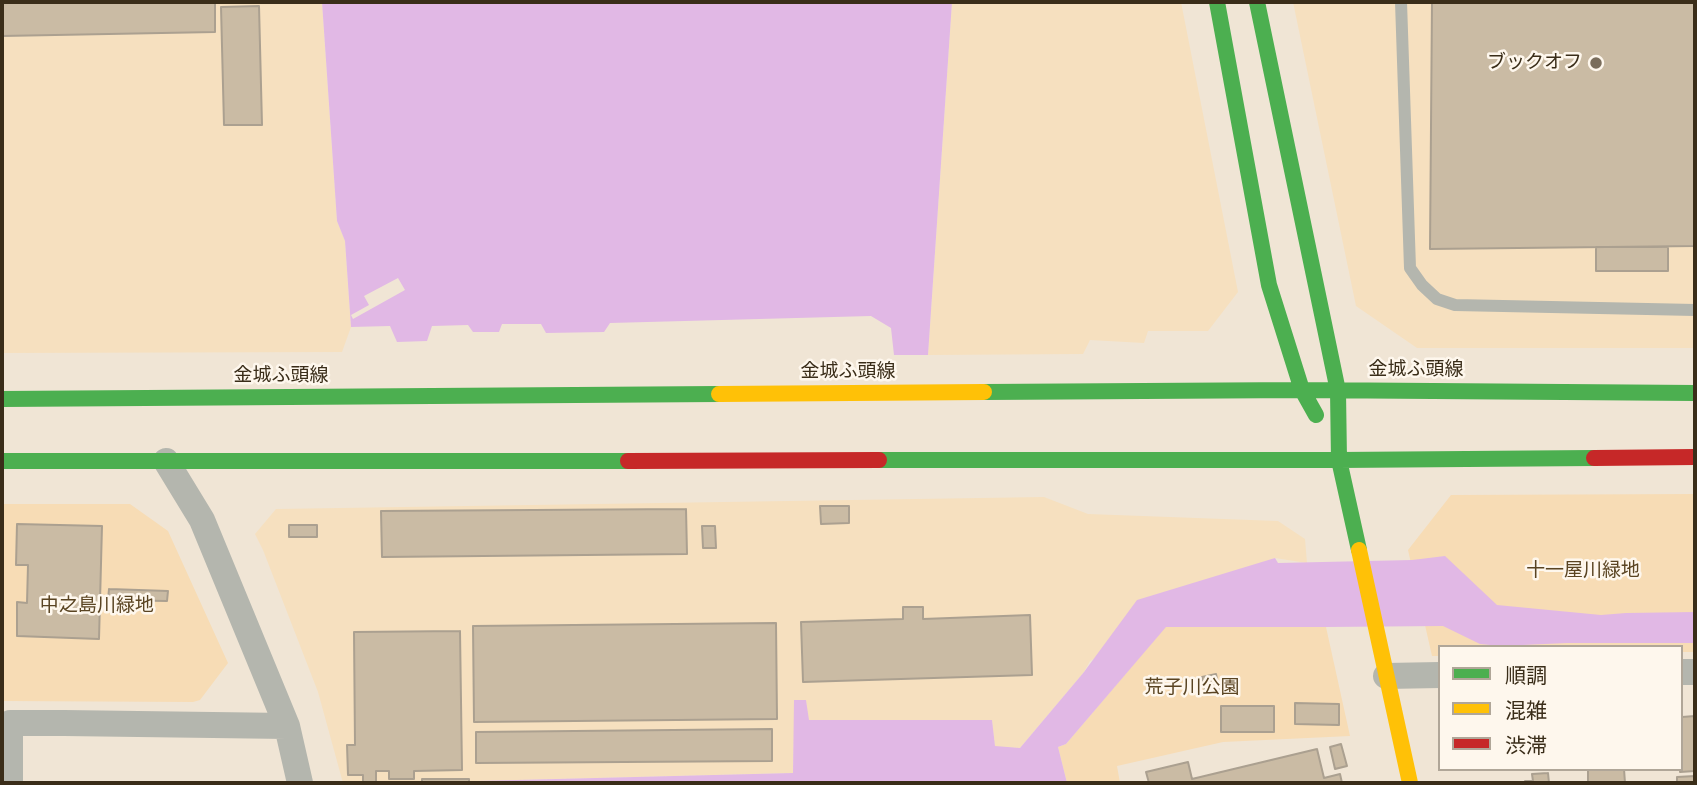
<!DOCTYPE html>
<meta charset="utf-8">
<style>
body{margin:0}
#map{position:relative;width:1697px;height:785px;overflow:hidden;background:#f0e5d5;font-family:"Space Grotesk","Noto Sans JP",sans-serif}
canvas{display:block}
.frame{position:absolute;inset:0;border:4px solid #3a2d19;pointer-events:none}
.legend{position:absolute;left:1438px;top:645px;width:245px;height:126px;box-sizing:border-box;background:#fef7ed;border:2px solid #b0a698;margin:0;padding:9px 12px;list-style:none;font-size:21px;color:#3a2d19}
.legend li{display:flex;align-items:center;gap:14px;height:35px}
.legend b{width:35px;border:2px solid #b0a698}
</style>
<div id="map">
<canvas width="1697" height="785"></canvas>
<div class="frame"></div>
<ul class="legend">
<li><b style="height:9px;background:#4caf50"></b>順調</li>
<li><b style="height:9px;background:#ffc107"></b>混雑</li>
<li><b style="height:9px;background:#c62828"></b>渋滞</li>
</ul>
</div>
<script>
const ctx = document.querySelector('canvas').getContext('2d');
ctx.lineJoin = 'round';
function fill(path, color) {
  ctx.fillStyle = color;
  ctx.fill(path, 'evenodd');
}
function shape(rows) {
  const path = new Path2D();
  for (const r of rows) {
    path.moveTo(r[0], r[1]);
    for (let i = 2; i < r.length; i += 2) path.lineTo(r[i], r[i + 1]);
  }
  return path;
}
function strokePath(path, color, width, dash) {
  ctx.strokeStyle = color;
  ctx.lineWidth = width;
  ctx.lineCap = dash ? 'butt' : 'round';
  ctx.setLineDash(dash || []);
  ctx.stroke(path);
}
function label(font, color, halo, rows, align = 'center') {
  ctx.font = font + ' "Space Grotesk","Noto Sans JP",sans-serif';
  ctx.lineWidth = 5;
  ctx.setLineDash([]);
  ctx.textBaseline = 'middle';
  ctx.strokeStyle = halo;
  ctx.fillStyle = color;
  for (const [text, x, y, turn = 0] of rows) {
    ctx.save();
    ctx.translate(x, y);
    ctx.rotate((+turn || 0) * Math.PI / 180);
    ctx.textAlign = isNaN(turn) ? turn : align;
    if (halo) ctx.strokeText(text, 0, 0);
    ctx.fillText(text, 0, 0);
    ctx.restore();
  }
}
fill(shape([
 [2,2,322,2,337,221,345,241,351,327,342,352,2,353],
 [952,2,1181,2,1238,292,1208,331,1148,331,1144,343,1090,340,1083,354,928,355],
 [1293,2,1695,2,1695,348,1417,348,1356,306],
 [1044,497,1088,514,1278,521,1305,539,1307,563,1275,558,1090,661,1084,672,1020,748,995,747,992,721,808,720,806,700,795,700,793,773,478,781,477,783,343,783,318,692,263,550,255,534,276,509]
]), '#f6e0bf');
fill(shape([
 [1695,494,1695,652,1681,652,1681,647,1440,647,1440,656,1432,656,1408,550,1451,495],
 [2,504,130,504,168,531,228,663,200,700,193,702,2,701],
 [1165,627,1326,627,1350,736,1223,742,1117,766,1120,783,1067,783,1058,747,1066,744]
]), '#f7dcb5');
fill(shape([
 [322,2,952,2,928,355,894,355,891,328,871,316,610,323,604,332,546,333,541,324,502,324,499,332,473,332,468,325,432,326,427,341,397,342,390,326,351,327,345,241,337,221],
 [1445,556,1497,605,1601,615,1626,613,1695,612,1695,643,1567,643,1501,646,1480,644,1443,626,1326,627,1166,627,1066,744,1058,747,1067,783,477,783,477,781,793,773,794,700,806,700,809,720,992,720,995,746,1020,748,1084,672,1137,600,1275,558,1278,563,1412,560]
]), '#e1b8e5');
fill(shape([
 [398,278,405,290,353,319,351,315,369,305,364,296]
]), '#f0e5d5');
const building = shape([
 [2,2,215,2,215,32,2,36,2,2],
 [1432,2,1695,2,1695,246,1430,249,1432,2],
 [259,6,262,125,224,125,221,7,259,6],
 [1596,247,1668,247,1668,271,1596,271,1596,247],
 [820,506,849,506,849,523,821,524,820,506],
 [686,509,687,554,382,557,381,511,686,509],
 [17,524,102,526,99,639,17,636,17,602,27,603,28,565,16,565,17,524],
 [289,525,317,525,317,537,289,537,289,525],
 [702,526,715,526,716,548,703,548,702,526],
 [109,589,168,591,167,601,108,600,109,589],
 [903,607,923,607,923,619,1030,615,1032,675,803,682,801,622,903,619,903,607],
 [776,623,777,719,474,722,473,626,776,623],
 [460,631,462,770,414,771,414,779,389,779,389,771,376,771,376,783,363,783,363,775,348,775,347,745,355,745,354,632,460,631],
 [1216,674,1219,689,1205,692,1202,677,1216,674],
 [1295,703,1339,704,1339,725,1295,724,1295,703],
 [1221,706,1274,706,1274,732,1221,732,1221,706],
 [1695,716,1695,771,1680,772,1682,717,1695,716],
 [772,729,772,761,476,763,476,732,772,729],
 [1341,744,1347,766,1335,769,1330,747,1341,744],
 [1317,749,1324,778,1340,774,1342,783,1149,783,1146,772,1188,762,1192,779,1317,749],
 [1588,769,1624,769,1625,783,1588,783,1588,769],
 [1548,773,1549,783,1525,783,1525,781,1533,781,1532,774,1548,773],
 [1695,776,1695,783,1677,783,1677,777,1695,776],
 [422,779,469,779,469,783,422,783,422,779]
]);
fill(building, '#cabba4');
strokePath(building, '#aba090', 2);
strokePath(shape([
 [1401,2,1410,268,1422,285,1437,299,1455,305,1695,310]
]), '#b4b6ae', 12);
strokePath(shape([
 [166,461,202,520,287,726,300,783],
 [1681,672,1695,672],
 [1386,676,1440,675],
 [10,783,10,723,64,723,287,726]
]), '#b4b6ae', 26);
strokePath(shape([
 [1217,2,1269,285,1302,390,1316,415],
 [1257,2,1338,391,1339,460,1359,550],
 [984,392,1302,390,1695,393],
 [2,399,719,394],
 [879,460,1339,460,1594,458],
 [2,461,628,461]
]), '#4caf50', 16);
strokePath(shape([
 [719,394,984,392],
 [1359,550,1410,783]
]), '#ffc107', 16);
strokePath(shape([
 [1594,458,1695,457],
 [628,461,879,460]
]), '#c62828', 16);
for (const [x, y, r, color] of [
 [1596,63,7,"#7a6d5b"]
]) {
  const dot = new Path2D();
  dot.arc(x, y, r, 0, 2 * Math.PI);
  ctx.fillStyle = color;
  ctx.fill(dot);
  strokePath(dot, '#fef7ed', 2.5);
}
label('19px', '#3a2d19', '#fef7ed', [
 ["ブックオフ",1582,63]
], 'right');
label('19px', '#3a2d19', '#fef7ed', [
 ["金城ふ頭線",1416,370],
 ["金城ふ頭線",848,372],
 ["金城ふ頭線",281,376]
]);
label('19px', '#5a4422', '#fef7ed', [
 ["十一屋川緑地",1583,571],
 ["中之島川緑地",97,606],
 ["荒子川公園",1192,688]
]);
</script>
